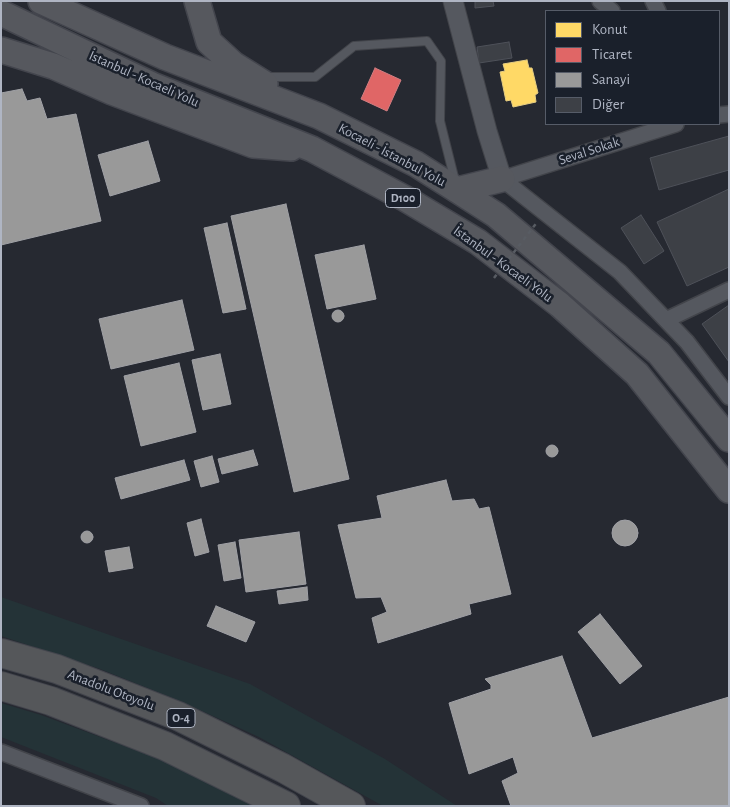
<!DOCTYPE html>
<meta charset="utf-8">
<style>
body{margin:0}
#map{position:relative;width:730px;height:807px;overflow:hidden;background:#262931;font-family:"Alegreya Sans",sans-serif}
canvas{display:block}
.frame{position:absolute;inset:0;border:2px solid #afb5c3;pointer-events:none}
.legend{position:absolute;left:545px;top:10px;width:175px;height:115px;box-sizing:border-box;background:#1a202b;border:1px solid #565c68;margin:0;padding:6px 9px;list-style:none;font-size:15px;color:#afb5c3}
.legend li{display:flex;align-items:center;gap:10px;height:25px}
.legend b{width:25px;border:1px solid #565c68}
</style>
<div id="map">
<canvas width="730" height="807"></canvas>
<div class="frame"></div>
<ul class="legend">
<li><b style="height:14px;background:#ffd966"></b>Konut</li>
<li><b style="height:14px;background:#e06666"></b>Ticaret</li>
<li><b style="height:14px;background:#999"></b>Sanayi</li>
<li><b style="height:14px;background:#3d4046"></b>Diğer</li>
</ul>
</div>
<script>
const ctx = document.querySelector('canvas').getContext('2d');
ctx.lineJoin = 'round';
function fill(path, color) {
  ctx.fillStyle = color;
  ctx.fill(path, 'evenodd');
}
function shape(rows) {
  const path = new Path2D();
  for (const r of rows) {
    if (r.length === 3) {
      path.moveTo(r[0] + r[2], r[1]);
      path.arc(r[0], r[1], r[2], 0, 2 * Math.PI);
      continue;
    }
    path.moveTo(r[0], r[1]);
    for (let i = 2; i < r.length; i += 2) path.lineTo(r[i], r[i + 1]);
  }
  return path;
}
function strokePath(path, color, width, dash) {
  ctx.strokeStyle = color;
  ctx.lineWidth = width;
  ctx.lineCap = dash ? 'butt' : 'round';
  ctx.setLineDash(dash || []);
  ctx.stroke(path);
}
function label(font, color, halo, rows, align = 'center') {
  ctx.font = font + ' "Alegreya Sans",sans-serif';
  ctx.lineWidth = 5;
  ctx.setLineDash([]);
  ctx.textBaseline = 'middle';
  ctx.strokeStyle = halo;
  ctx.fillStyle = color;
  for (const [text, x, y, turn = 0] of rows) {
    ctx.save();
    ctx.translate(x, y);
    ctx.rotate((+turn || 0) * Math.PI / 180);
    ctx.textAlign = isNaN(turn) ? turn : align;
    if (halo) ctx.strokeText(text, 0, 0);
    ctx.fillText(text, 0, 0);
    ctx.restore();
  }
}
fill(shape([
 [1,597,250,684,385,759,457,806,383,806,259,737,180,701,100,669,1,636],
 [1,703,41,715,162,760,256,806,168,806,156,798,1,737]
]), '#243337');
const homes = shape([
 [527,60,529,68,532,68,538,93,535,95,536,102,513,107,511,100,506,101,500,72,505,71,503,64,527,60]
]);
fill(homes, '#ffd966');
strokePath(homes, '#e7ce82', 1);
const shops = shape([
 [375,68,401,80,387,111,361,99,375,68]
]);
fill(shops, '#e06666');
strokePath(shops, '#d17e82', 1);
const industry = shape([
 [22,89,27,101,40,98,47,119,76,114,101,221,1,245,1,93,22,89],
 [148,141,160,181,110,196,98,155,148,141],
 [286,204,349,479,294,492,231,216,286,204],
 [227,223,246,309,223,313,204,228,227,223],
 [364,245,376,299,327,309,315,255,364,245],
 [182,300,194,350,111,369,99,319,182,300],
 [338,316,6],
 [220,354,231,404,203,410,192,360,220,354],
 [179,363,196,432,141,446,124,376,179,363],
 [552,451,6],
 [253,450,258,465,222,474,218,459,253,450],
 [212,456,219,482,201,487,194,461,212,456],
 [184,460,190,480,121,499,115,478,184,460],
 [446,480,452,501,474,499,479,509,489,507,511,594,469,604,471,614,378,643,372,618,387,612,381,597,356,598,338,525,382,518,377,496,446,480],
 [201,519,209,552,195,556,187,523,201,519],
 [625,533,13],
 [87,537,6],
 [299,532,306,584,246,592,239,540,299,532],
 [235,542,241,578,224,581,218,545,235,542],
 [129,547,133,568,109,572,105,551,129,547],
 [307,587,308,600,279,604,277,591,307,587],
 [216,606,255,622,246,642,207,626,216,606],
 [600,614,642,666,620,684,578,632,600,614],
 [562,656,592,738,729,697,729,806,511,806,502,781,518,773,513,757,469,774,449,703,491,689,491,685,485,679,562,656]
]);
fill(industry, '#999');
strokePath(industry, '#a0a1a6', 1);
const building = shape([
 [475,1,493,1,494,6,475,8,475,1],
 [509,42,512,58,479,63,477,47,509,42],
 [729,136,729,170,659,190,650,158,729,136],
 [729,189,729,267,687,286,657,222,729,189],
 [641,215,664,251,644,264,621,228,641,215],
 [729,305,729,362,702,324,729,305]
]);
fill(building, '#3d4046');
strokePath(building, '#4e5159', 1);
const service = shape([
 [266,77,315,77,354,46,427,41,441,61,440,121,455,181]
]);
const minor = shape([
 [600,1,612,11],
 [653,1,658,11],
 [719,115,729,114],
 [502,179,620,272,687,342,729,397],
 [502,179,676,124],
 [666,320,729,290],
 [1,752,141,806]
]);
const tertiary = shape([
 [453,1,487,131,502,179]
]);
const trunk = shape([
 [41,1,165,57,319,116,416,164,457,190,496,215,659,353,729,439],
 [197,1,209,42,233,64,265,84],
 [1,13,152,85,312,149,406,199,478,242,560,305,637,374,729,490],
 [1,50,53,66,112,92,253,145,291,148],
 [457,190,502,179]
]);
const motorway = shape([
 [1,653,57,669,178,716,283,768,351,806],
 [1,686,51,701,165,746,286,806]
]);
strokePath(service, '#42444a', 10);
strokePath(minor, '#42444a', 18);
strokePath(tertiary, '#42444a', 21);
strokePath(trunk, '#43454d', 28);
strokePath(motorway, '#43454d', 30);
strokePath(service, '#55585f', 8);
strokePath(minor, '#55585f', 15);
strokePath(tertiary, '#55585f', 19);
strokePath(trunk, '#56585e', 25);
strokePath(motorway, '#55575a', 28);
strokePath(shape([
 [494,278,538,221]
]), '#585c63', 2.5, [4, 4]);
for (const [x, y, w] of [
 [403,198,35],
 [181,718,28]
]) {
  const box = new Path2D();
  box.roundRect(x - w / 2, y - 9.5, w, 19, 4);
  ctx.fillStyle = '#1a202b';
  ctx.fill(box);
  strokePath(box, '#afb5c3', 1);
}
label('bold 12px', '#afb5c3', null, [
 ["D100",403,198],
 ["O-4",181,718]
]);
label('14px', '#afb5c3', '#1a202b', [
 ["İstanbul - Kocaeli Yolu",144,79,24],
 ["Seval Sokak",589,151,-18],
 ["Kocaeli - İstanbul Yolu",392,155,28],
 ["İstanbul - Kocaeli Yolu",503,264,36],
 ["Anadolu Otoyolu",111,690,21]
]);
</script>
